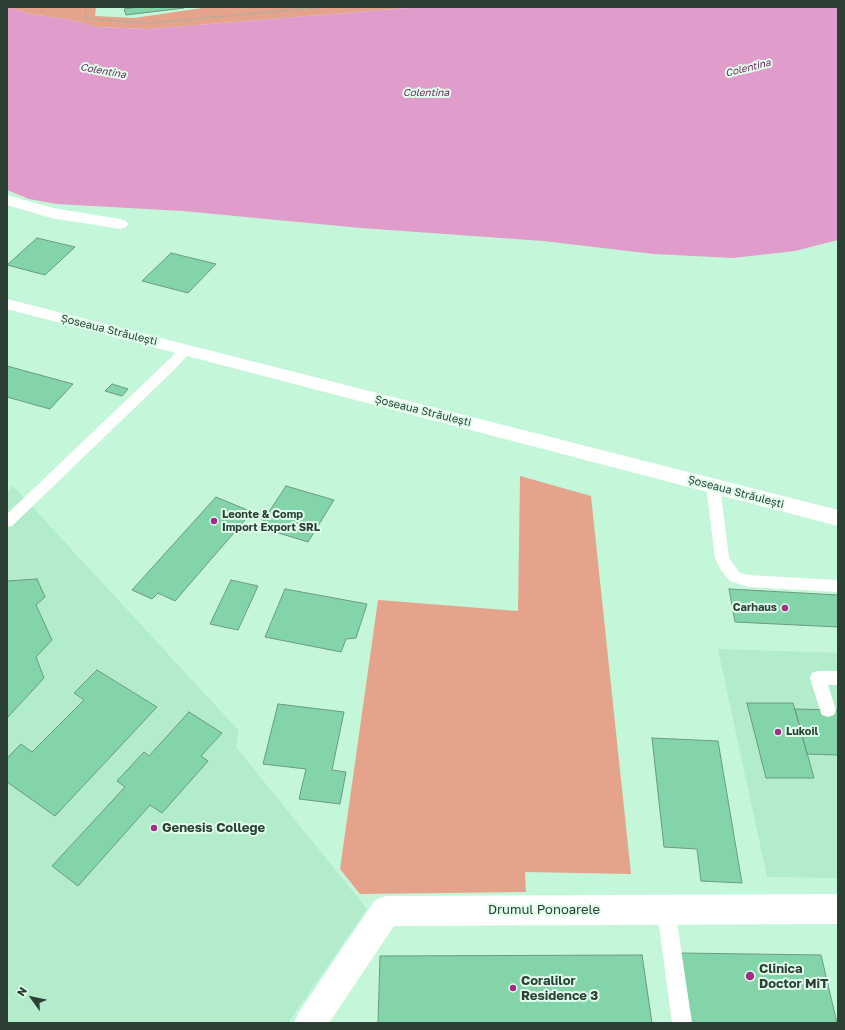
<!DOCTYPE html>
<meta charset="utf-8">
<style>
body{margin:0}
#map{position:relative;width:845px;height:1030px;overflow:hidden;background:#c4f6d9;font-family:"Golos Text",sans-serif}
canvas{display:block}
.frame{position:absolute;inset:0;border:8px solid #2c4035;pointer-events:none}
.north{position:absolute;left:12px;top:978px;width:40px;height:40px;-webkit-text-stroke:3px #e0feec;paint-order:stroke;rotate:303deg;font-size:11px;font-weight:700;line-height:16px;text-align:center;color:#2c4035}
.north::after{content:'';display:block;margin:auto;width:14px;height:18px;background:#2c4035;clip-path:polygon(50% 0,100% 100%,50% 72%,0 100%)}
</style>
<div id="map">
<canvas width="845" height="1030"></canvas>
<div class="frame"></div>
<div class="north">N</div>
</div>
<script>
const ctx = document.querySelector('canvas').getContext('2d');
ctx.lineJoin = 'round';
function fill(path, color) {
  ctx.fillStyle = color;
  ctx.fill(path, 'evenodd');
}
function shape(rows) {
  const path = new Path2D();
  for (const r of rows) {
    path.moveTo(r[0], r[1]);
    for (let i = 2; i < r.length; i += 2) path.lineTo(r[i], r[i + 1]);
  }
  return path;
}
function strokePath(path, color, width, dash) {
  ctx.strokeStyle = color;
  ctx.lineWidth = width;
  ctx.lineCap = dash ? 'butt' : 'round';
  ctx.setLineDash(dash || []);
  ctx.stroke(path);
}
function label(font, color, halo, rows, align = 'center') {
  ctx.font = font + ' "Golos Text",sans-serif';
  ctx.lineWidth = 4;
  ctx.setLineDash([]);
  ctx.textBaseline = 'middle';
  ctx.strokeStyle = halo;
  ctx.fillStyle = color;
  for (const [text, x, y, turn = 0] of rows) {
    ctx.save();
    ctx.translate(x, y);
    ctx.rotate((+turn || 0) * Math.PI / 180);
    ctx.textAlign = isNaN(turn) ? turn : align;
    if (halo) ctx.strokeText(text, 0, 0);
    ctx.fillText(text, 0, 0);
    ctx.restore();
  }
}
fill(shape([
 [13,486,239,731,236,747,367,909,288,1023,7,1023,7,492],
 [718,649,838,653,838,878,767,877]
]), '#b2eccb');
fill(shape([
 [7,7,96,7,95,16,134,18,209,7,419,7,148,29,97,27,72,20,31,14],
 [520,476,591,496,631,874,525,872,526,892,360,894,340,869,378,600,518,611]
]), '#e5a38c');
fill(shape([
 [7,7,31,14,72,20,97,27,148,29,419,7,838,7,838,240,795,251,733,258,654,254,543,241,361,228,183,211,57,204,29,199,7,190]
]), '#e09cca');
const building = shape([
 [140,7,184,7,184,8,126,15,124,9,140,7],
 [37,238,75,247,45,275,7,265,37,238],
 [171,253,216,264,188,293,142,281,171,253],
 [7,366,73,384,50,409,7,397,7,366],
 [112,384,128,389,122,396,105,391,112,384],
 [286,486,334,500,308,542,259,527,286,486],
 [216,497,252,512,175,601,158,593,152,599,132,590,216,497],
 [37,579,45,597,36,605,52,640,36,657,44,678,7,718,7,581,37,579],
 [231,580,258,586,238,630,210,624,231,580],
 [285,589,367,604,356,638,346,639,341,652,265,637,285,589],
 [729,589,838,595,838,627,735,622,729,589],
 [97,670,157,707,55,816,7,782,7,758,21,744,32,752,84,700,74,693,97,670],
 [747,703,793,703,814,778,766,778,747,703],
 [278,704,344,712,332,770,346,772,340,804,299,799,306,769,263,764,278,704],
 [795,709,838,710,838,755,807,754,795,709],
 [189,712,222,733,201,756,208,761,162,813,150,805,78,886,52,866,125,787,117,781,144,752,149,756,189,712],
 [652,738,718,741,742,883,701,881,697,849,664,847,652,738],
 [679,953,821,955,837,1023,690,1023,679,953],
 [642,955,652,1023,378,1023,380,956,642,955]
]);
fill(building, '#84d4a9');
strokePath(building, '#6b9a80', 1);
strokePath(shape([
 [86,7,85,17,91,19,149,23,325,7]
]), '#91b8a2', 1.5, [2, 2]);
fill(shape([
 [186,346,190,347,192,350,176,368,12,526,7,527,7,514,182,347,186,346],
 [713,481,718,483,720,486,729,558,740,573,748,575,838,580,838,592,748,587,730,581,720,569,715,558,706,486,708,483,713,481],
 [818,671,838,671,838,685,828,685,836,710,834,715,828,717,822,715,820,710,810,678,812,673,818,671],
 [666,900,673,902,675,909,692,1023,672,1023,657,909,659,902,666,900]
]), '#fff');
fill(shape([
 [7,195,53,208,120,219,126,221,128,224,126,227,120,229,51,218,7,205,7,195],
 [838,894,838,924,394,926,329,1023,294,1023,299,1012,375,900,386,896,838,894]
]), '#fff');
fill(shape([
 [7,299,838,510,838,526,7,309,7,299]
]), '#fff');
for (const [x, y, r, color] of [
 [214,521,4,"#a32d86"],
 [785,608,4,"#a32d86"],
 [778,732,4,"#a32d86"],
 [154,828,4,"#a32d86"],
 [750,976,5,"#a32d86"],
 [513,988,4,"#a32d86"]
]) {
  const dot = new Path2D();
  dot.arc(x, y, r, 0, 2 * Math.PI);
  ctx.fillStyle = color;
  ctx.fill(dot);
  strokePath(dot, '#e0feec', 1.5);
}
label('italic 10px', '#72245e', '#e0feec', [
 ["Colentina",748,68,-14],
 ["Colentina",103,71,10],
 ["Colentina",426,93]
]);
label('11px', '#2c4035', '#e0feec', [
 ["Șoseaua Străulești",109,330,14],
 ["Șoseaua Străulești",423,411,14],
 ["Șoseaua Străulești",736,492,15]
]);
label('bold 11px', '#2c4035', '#e0feec', [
 ["Leonte & Comp",222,515],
 ["Import Export SRL",222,528],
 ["Carhaus",777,608,"right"],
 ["Lukoil",786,732]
], 'left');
label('bold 13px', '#2c4035', '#e0feec', [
 ["Genesis College",162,828],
 ["Clinica",759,969],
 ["Doctor MiT",759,984],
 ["Coralilor",521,981],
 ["Residence 3",521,996]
], 'left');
label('13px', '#2c4035', '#e0feec', [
 ["Drumul Ponoarele",544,910]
]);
</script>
